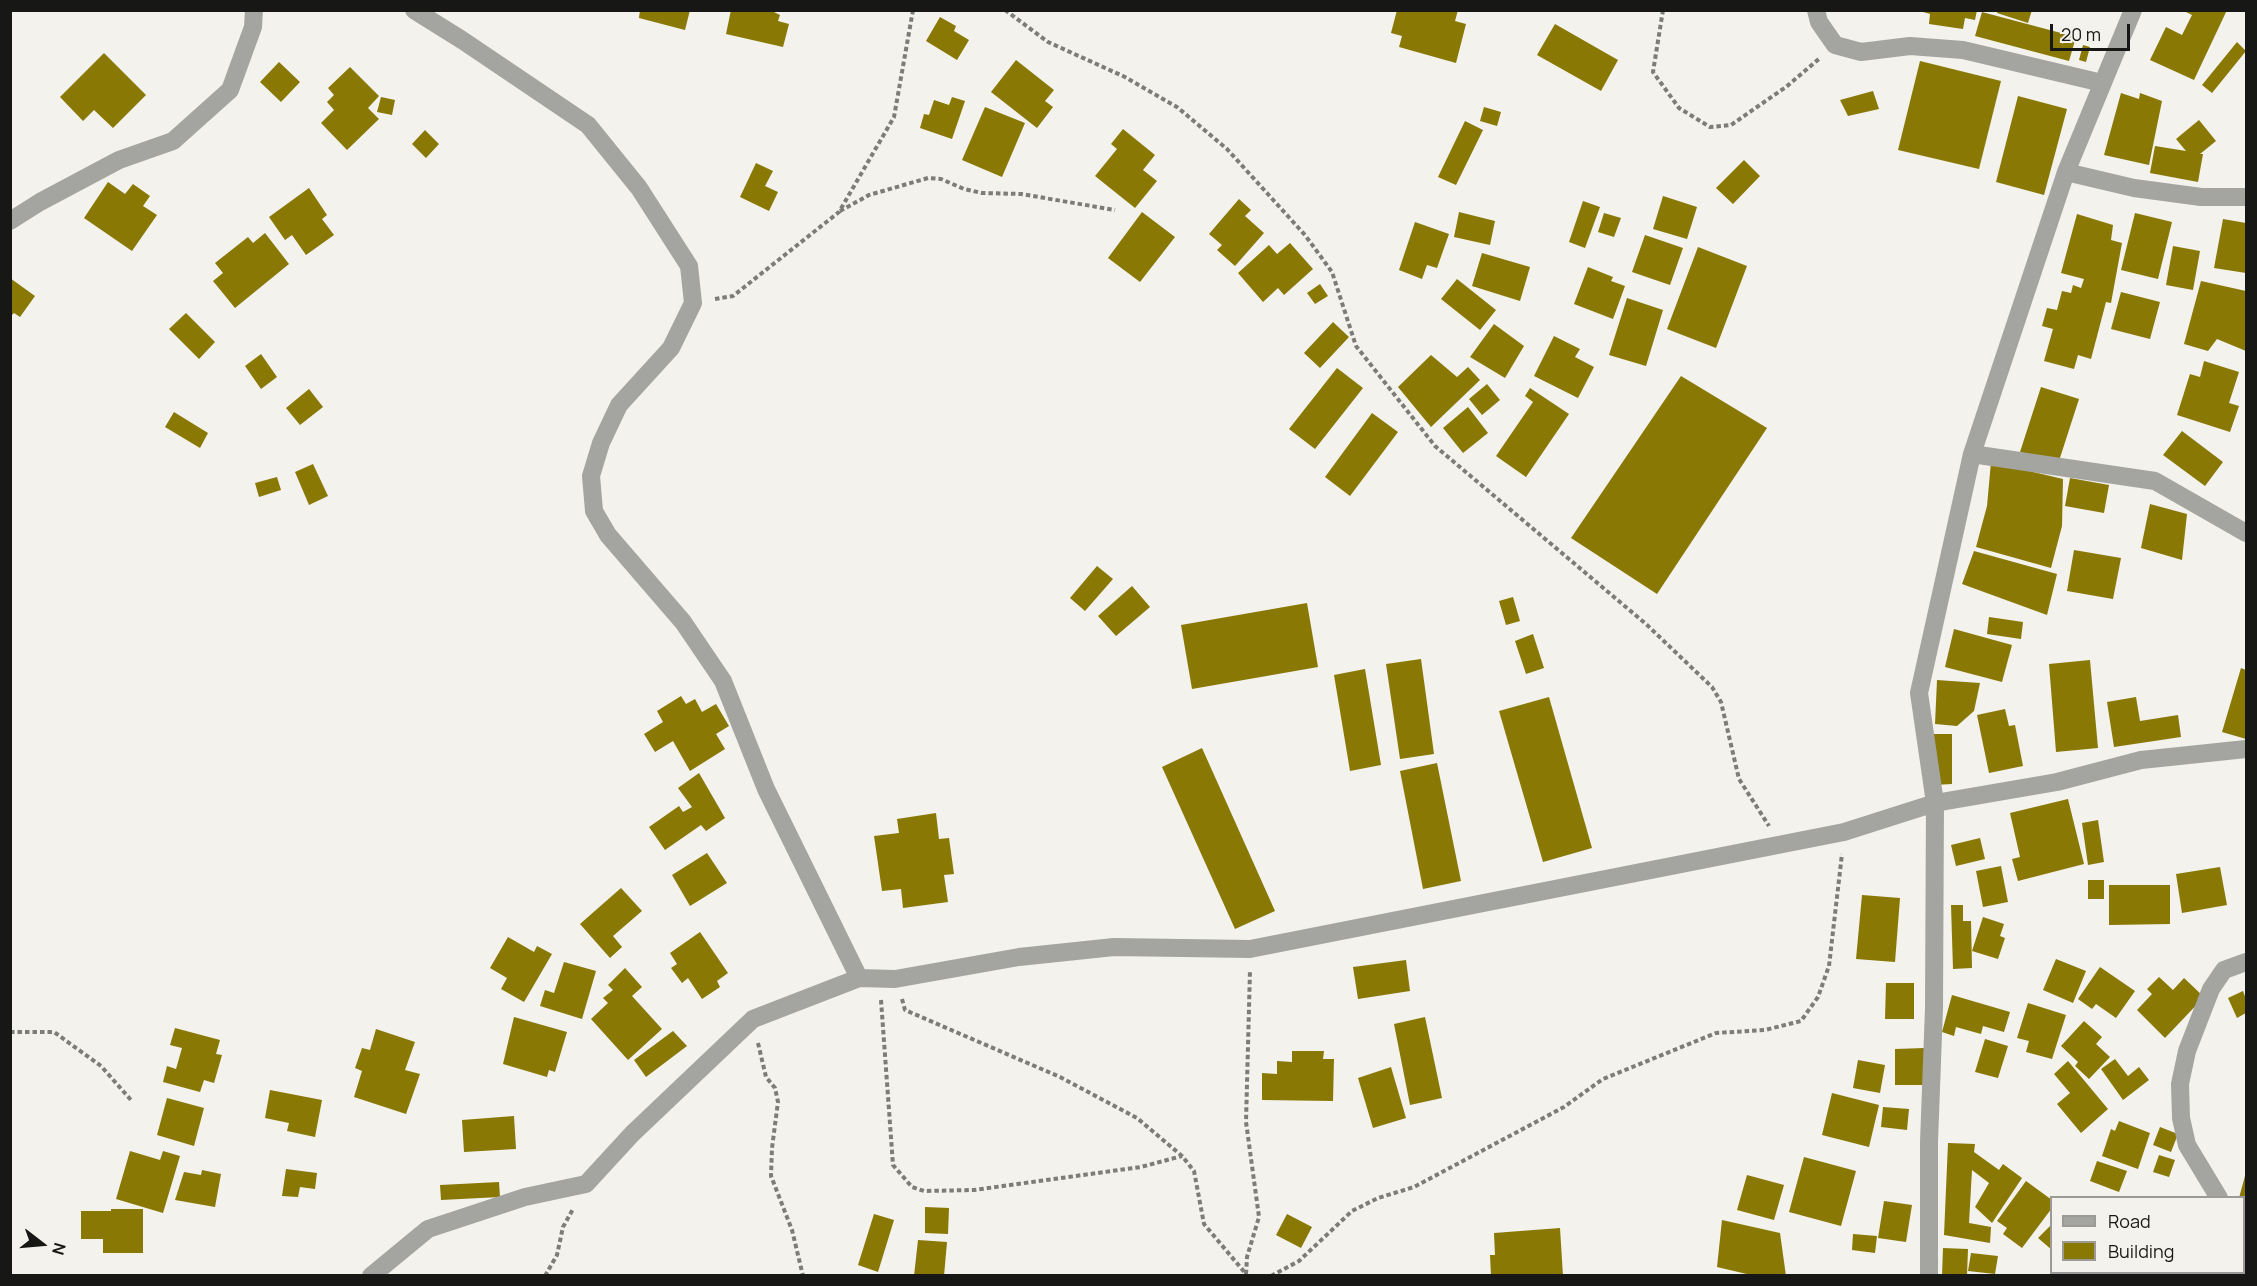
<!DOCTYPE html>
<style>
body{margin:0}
#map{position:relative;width:2257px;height:1286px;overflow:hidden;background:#f3f2ec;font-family:Manrope,sans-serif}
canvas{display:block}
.frame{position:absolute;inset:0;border:12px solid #171715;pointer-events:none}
.legend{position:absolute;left:2050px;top:1196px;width:195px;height:78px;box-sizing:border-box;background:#f3f2ec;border:2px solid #9b9a96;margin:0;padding:8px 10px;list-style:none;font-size:18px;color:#171715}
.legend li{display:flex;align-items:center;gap:12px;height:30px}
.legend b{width:30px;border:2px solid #9b9a96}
.north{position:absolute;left:12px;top:1214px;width:60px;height:60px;-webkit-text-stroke:4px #f3f2ec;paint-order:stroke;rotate:106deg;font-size:16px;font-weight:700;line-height:24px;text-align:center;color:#171715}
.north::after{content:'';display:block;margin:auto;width:21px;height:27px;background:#171715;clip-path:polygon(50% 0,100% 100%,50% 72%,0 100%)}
.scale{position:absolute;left:2050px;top:24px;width:80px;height:27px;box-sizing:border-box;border:3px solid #171715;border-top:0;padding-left:8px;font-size:18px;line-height:21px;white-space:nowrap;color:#171715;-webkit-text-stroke:4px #f3f2ec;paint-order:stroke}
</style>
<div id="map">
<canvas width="2257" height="1286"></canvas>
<div class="frame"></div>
<ul class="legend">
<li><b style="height:8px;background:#a4a4a1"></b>Road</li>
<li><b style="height:16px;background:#897804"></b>Building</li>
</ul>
<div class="north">N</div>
<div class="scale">20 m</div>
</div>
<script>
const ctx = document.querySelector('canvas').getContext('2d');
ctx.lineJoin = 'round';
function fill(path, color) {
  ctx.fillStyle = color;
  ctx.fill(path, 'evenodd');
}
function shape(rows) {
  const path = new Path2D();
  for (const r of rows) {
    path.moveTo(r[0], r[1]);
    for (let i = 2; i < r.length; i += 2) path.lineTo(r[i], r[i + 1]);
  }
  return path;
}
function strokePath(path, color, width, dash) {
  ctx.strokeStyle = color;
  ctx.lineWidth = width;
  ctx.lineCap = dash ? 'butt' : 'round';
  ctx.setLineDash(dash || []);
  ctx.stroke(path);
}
fill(shape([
 [640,10,690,10,685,30,639,18],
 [731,10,770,10,780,15,778,21,789,24,783,47,726,34],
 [1397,10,1458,10,1455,21,1466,24,1456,63,1399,47,1402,36,1391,33],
 [1916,10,1977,10,1975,20,1965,18,1963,29,1929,24,1930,14],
 [1998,10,2032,10,2028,23,1997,13],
 [2182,10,2227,10,2194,80,2150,60,2166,27,2182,35,2192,15],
 [1982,12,2076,37,2069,61,1975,36],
 [940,17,956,26,954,31,969,40,957,60,926,41],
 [1555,24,1618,60,1601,91,1537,55],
 [2237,42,2246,51,2212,93,2202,85],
 [2083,45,2090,47,2086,62,2079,60],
 [104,53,146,95,113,128,94,110,83,121,60,97],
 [1016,60,1054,90,1045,101,1053,107,1037,128,991,92],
 [1920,61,2001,81,1979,169,1898,150],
 [279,62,300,82,281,102,260,82],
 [350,67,379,96,368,108,379,119,347,150,321,123,334,110,327,102,334,95,328,88],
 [1873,91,1879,109,1848,116,1840,100],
 [2121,93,2139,99,2140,93,2162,101,2149,165,2104,155],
 [2018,96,2067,109,2044,195,1996,182],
 [381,97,395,100,392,115,377,112],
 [952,97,965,101,952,139,920,128,924,114,929,115,934,100,949,105],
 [985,107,1025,123,1002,177,962,160],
 [1484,107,1501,112,1497,126,1480,121],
 [2199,120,2216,141,2200,154,2203,154,2198,182,2150,173,2155,146,2186,151,2176,139],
 [1465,121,1483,130,1456,185,1438,177],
 [1123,129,1155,155,1143,170,1157,181,1135,208,1095,176,1117,149,1111,144],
 [425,130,439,144,426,158,412,144],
 [1744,160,1760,176,1733,204,1716,188],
 [756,163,773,171,765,186,778,192,769,211,740,197],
 [108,182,125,194,133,184,150,196,143,206,157,215,132,251,84,218],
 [309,188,327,215,322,219,334,235,306,255,292,235,285,240,269,217],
 [1663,196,1697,207,1687,239,1653,229],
 [1239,199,1251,210,1245,216,1264,233,1235,266,1217,250,1222,245,1209,234],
 [1583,201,1600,207,1585,248,1569,242],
 [1142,212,1175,237,1140,282,1108,258],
 [1459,212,1495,221,1490,245,1454,237],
 [1604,213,1621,218,1614,237,1598,232],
 [2135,213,2172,222,2158,279,2121,270],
 [2077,214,2113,225,2111,240,2122,243,2111,303,2106,302,2091,359,2078,355,2074,369,2044,361,2053,329,2042,326,2047,308,2057,310,2062,291,2071,293,2073,285,2081,288,2084,279,2061,273],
 [2223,219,2246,223,2246,273,2214,268],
 [1415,222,1449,234,1437,268,1427,265,1422,279,1399,270],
 [265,233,289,264,235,308,213,281,223,273,215,263,248,237,253,243],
 [1645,235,1683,248,1670,285,1632,272],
 [1290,243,1313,269,1284,295,1278,288,1263,302,1238,273,1269,245,1277,254],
 [2173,246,2200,251,2193,290,2166,285],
 [1698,247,1747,266,1716,348,1667,329],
 [1482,253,1530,267,1520,301,1472,286],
 [1588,267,1613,277,1611,281,1625,286,1613,319,1574,304],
 [10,278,35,296,20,317,14,313,10,317],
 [1457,279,1496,310,1480,330,1441,299],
 [2201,281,2246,291,2246,351,2217,339,2208,351,2184,344],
 [1320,284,1328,296,1315,304,1307,293],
 [2121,292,2160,302,2150,339,2111,329],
 [1627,298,1663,310,1646,366,1609,355],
 [186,313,215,342,199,359,169,329],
 [1333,322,1349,337,1320,368,1304,353],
 [1494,324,1524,346,1505,378,1470,357],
 [1554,336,1580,349,1575,357,1594,367,1578,398,1534,376],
 [261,354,277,377,261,389,245,366],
 [1431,355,1457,377,1468,367,1480,380,1431,427,1398,387],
 [2204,361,2239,372,2229,403,2239,406,2230,432,2177,415,2190,374,2200,377],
 [1337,368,1363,388,1315,449,1289,429],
 [1681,376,1767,428,1657,594,1571,538],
 [1487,384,1500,400,1482,415,1469,399],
 [2041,387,2079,399,2058,464,2020,452],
 [1530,388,1569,414,1526,477,1496,456,1533,402,1525,396],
 [309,389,323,407,300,425,286,408],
 [1468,407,1488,433,1463,453,1443,428],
 [174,412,208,433,200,448,165,427],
 [1372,413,1398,432,1350,496,1325,477],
 [2182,431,2223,462,2205,486,2163,455],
 [1991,462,2063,479,2062,526,2051,568,1976,547,1987,506],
 [313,464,328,496,309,505,295,472],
 [277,477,281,490,259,497,255,483],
 [2070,478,2109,485,2104,513,2065,506],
 [2150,504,2187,514,2182,560,2141,548],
 [2074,550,2121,558,2113,599,2067,591],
 [1974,551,2057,574,2047,615,1962,584],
 [1097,566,1113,579,1085,611,1070,598],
 [1132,586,1150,607,1116,636,1098,616],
 [1513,597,1520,621,1506,625,1499,601],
 [1307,603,1318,667,1192,689,1181,625],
 [1989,617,2023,622,2021,639,1987,634],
 [1954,629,2012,645,2002,682,1945,667],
 [1533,634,1544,668,1526,674,1515,641],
 [1421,659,1434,754,1400,759,1386,664],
 [2090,660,2098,748,2056,752,2049,664],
 [2241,668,2246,670,2246,739,2222,732],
 [1365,669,1381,765,1350,771,1334,675],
 [1937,680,1980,683,1974,711,1957,726,1935,724],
 [681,696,686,704,695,699,702,712,716,704,729,726,716,734,725,749,690,771,673,741,655,752,644,734,663,722,657,711],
 [1549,697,1592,848,1543,862,1499,711],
 [2136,697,2140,721,2178,715,2181,737,2114,747,2107,702],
 [2005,709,2009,726,2015,725,2023,766,1989,773,1977,715],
 [1933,734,1952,734,1952,784,1933,785],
 [1202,748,1275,911,1235,929,1162,767],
 [1437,763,1461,881,1423,889,1400,771],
 [699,773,725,818,706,831,701,825,665,850,649,827,679,806,683,812,692,807,678,788],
 [2068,799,2084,864,2018,881,2012,859,2020,857,2010,813],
 [936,813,939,839,949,838,954,874,944,875,948,902,903,908,901,889,882,891,874,836,899,833,897,819],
 [2098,820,2104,862,2088,865,2082,823],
 [1980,838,1985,859,1956,866,1951,845],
 [707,853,727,883,690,906,672,875],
 [2001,866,2008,902,1983,907,1976,871],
 [2220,867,2227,905,2182,913,2176,874],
 [2088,880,2104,880,2104,899,2088,899],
 [2109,885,2170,885,2170,924,2109,925],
 [621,888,642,911,613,936,622,947,610,958,580,924],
 [1862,895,1900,898,1895,962,1856,959],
 [1951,905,1963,905,1963,921,1971,921,1972,968,1953,969],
 [1983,917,2004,924,2000,936,2005,938,1998,959,1972,951],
 [700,932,728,973,717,981,720,987,702,999,688,978,682,983,671,968,677,964,670,953],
 [508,937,534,952,537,946,552,954,524,1002,501,989,507,978,490,968],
 [2056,959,2086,971,2073,1003,2043,990],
 [1406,960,1410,991,1358,999,1353,967],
 [564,962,596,971,582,1019,540,1006,545,990,554,993],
 [2100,967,2135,991,2116,1018,2096,1004,2092,1009,2078,999],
 [625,968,642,987,632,996,662,1029,628,1060,591,1019,608,1003,603,998,613,990,608,985],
 [2159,977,2173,990,2184,978,2204,997,2165,1038,2137,1010,2152,994,2147,989],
 [1886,983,1914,983,1914,1019,1885,1019],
 [2243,991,2246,999,2246,1013,2237,1018,2228,998],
 [1952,995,2010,1012,2004,1032,1983,1026,1981,1034,1956,1027,1954,1036,1942,1032],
 [2028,1003,2066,1015,2052,1059,2026,1052,2029,1041,2017,1038],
 [514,1017,567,1032,555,1072,549,1070,547,1077,503,1064],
 [1425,1017,1442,1098,1410,1105,1394,1024],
 [2084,1021,2102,1037,2096,1044,2110,1057,2089,1079,2075,1066,2078,1062,2061,1046],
 [175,1028,220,1040,216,1054,222,1055,214,1083,204,1080,200,1092,163,1082,167,1066,176,1069,182,1048,170,1045],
 [376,1029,415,1042,405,1070,420,1074,406,1114,354,1097,362,1071,355,1068,362,1048,370,1050],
 [673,1031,687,1046,646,1077,634,1060],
 [1985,1039,2008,1046,1998,1078,1975,1072],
 [1924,1048,1924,1085,1895,1085,1895,1049],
 [1292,1051,1324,1051,1323,1059,1334,1059,1333,1101,1262,1100,1262,1073,1277,1074,1277,1061,1292,1062],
 [2115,1059,2128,1076,2139,1067,2149,1080,2123,1100,2101,1069],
 [1858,1060,1885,1065,1880,1093,1853,1088],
 [2068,1061,2108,1109,2081,1133,2057,1104,2070,1093,2054,1074],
 [1391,1067,1406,1118,1373,1128,1358,1078],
 [270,1090,322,1100,315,1137,287,1131,289,1123,265,1118],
 [1832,1093,1879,1105,1869,1147,1822,1135],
 [167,1098,204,1108,194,1146,157,1135],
 [1883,1107,1909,1109,1907,1130,1881,1127],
 [514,1116,516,1149,464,1152,462,1120],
 [2119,1121,2150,1133,2138,1169,2102,1156,2111,1129,2115,1131],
 [2160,1127,2178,1134,2171,1152,2153,1145],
 [1948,1143,1975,1144,1974,1152,1999,1170,2003,1164,2022,1178,1992,1223,1975,1207,1989,1183,1972,1170,1969,1223,1991,1227,1990,1243,1944,1235],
 [130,1151,160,1160,163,1151,180,1156,163,1213,116,1199],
 [2159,1155,2175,1160,2169,1177,2153,1172],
 [1804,1157,1856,1171,1841,1226,1789,1212],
 [2097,1161,2127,1171,2119,1192,2090,1181],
 [286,1169,317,1173,315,1189,300,1187,298,1197,282,1196],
 [202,1170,221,1174,215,1207,175,1200,184,1172,201,1175],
 [2246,1172,2246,1203,2244,1203,2244,1198,2239,1198],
 [1747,1175,1784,1185,1774,1220,1737,1210],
 [2026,1181,2052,1200,2052,1208,2022,1248,2003,1234,2007,1228,1997,1221],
 [499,1182,500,1197,441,1200,440,1185],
 [1884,1201,1912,1205,1906,1242,1878,1238],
 [925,1207,949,1208,948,1234,925,1233],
 [111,1209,143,1209,143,1253,103,1253,103,1239,81,1239,81,1211,111,1211],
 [874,1214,894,1220,878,1272,858,1265],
 [1287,1214,1312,1227,1301,1248,1276,1235],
 [1722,1220,1780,1233,1786,1276,1755,1276,1717,1267],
 [2052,1224,2052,1250,2038,1238],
 [1560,1228,1563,1276,1491,1276,1490,1255,1495,1255,1494,1233],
 [1853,1234,1877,1236,1875,1253,1852,1250],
 [918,1240,947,1242,944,1276,914,1276],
 [1943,1248,1968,1249,1967,1276,1942,1276],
 [1971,1253,1998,1256,1995,1274,1968,1271],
 [2054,1272,2129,1272,2130,1273,2130,1276,2050,1276]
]), '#897804');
strokePath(shape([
 [1005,10,1048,42,1125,77,1177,107,1227,149,1305,235,1332,272,1356,346,1435,446,1646,624,1712,687,1721,702,1739,779,1769,826],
 [1663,10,1653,72,1679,108,1710,127,1731,125,1786,87,1820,58],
 [840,211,869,195,928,178,941,179,964,189,982,193,1021,194,1115,210],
 [715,299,733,296,839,212,894,117,913,10],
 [902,999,905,1010,1060,1077,1137,1118,1182,1156,1194,1171,1204,1224,1246,1274],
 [881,1000,893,1165,912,1187,924,1191,974,1190,1141,1167,1182,1156],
 [10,1032,54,1032,101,1066,131,1100],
 [758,1043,766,1077,775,1088,778,1102,772,1148,771,1176,792,1230,803,1276],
 [1246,1274,1247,1257,1259,1217,1246,1122,1250,970],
 [545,1276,557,1255,563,1227,573,1209],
 [1271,1276,1299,1261,1352,1211,1378,1198,1414,1187,1564,1107,1603,1079,1716,1033,1765,1030,1801,1021,1818,997,1829,966,1842,854]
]), '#7c7c78', 4, [4.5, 3]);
strokePath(shape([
 [414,10,462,40,588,125,639,188,689,266,693,303,671,348,619,405,601,443,591,476,594,511,608,535,683,622,723,681,766,789,859,978],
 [1816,10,1819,22,1835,45,1861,52,1910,46,1963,50,2102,83],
 [2066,172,2134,188,2201,197,2246,197],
 [10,221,40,202,119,160,173,141,230,90,253,27,254,10],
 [1972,454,2155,481,2246,533],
 [2219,1198,2187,1145,2181,1118,2180,1084,2187,1051,2211,989,2224,970,2246,962],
 [371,1276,428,1229,525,1197,586,1184,632,1134,753,1019,859,978,895,979,1019,957,1114,947,1250,949,1844,832,1935,803,2057,782,2141,760,2246,749],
 [1929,1276,1929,1142,1934,1008,1935,803,1919,693,1972,454,2066,172,2133,10]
]), '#a4a4a1', 18);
</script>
